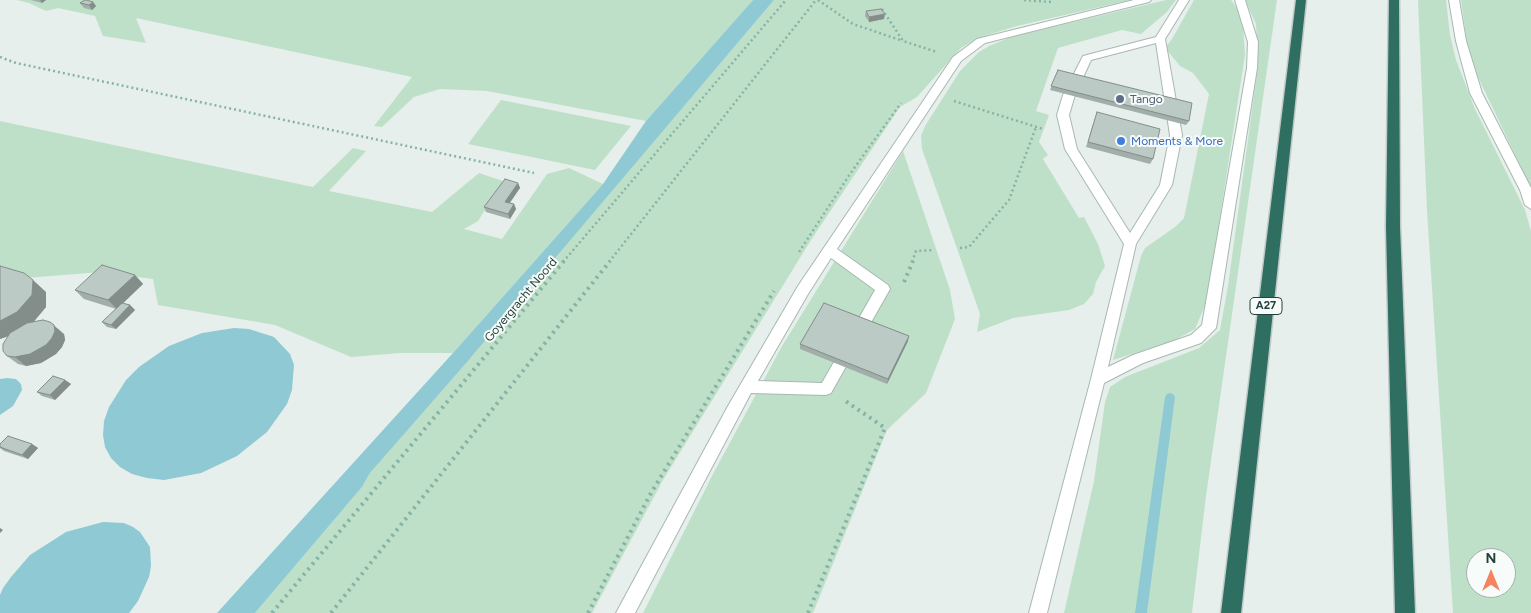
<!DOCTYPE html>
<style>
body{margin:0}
#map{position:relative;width:1531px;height:613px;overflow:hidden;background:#e6efeb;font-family:Figtree,sans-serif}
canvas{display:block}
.north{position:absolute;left:1466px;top:548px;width:50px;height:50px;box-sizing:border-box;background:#f7fbf9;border:1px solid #a3b1ad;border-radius:50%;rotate:0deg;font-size:14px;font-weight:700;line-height:20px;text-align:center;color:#24423a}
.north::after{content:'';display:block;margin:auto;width:18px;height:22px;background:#f4845f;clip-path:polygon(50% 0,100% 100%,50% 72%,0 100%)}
</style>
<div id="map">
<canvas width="1531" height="613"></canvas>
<div class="north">N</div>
</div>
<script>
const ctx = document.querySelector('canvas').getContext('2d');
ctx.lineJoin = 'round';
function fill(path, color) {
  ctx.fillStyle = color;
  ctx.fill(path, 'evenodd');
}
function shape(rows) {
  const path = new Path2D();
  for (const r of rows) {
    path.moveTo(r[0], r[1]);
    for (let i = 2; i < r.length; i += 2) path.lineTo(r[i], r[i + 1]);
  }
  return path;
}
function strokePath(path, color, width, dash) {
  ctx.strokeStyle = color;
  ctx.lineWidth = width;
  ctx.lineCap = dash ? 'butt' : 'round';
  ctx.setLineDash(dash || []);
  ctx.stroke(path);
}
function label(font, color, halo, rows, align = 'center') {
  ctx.font = font + ' Figtree,sans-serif';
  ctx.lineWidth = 4;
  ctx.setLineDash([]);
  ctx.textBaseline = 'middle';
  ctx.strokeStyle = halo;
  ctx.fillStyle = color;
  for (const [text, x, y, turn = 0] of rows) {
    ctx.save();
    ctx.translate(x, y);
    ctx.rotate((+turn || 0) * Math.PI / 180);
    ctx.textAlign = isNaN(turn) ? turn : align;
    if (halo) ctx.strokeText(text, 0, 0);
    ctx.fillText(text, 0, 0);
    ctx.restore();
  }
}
fill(shape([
 [17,0,753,0,646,121,487,91,440,89,414,97,382,127,374,126,412,77,136,18,146,43,103,36,95,16,58,8,46,11,29,3],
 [774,0,1130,0,1017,26,978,38,961,48,917,97,900,107,811,240,663,480,592,613,255,613,362,487,370,473],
 [1166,0,1176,0,1167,12,1141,34,1122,30,1058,48,1036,111,1049,115,1039,142,1048,155,1043,159,1079,218,1084,217,1098,244,1105,266,1096,282,1093,294,1084,304,1069,310,1013,318,977,332,980,314,922,149,921,136,925,126,960,71,979,52,989,46,1011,37],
 [1194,0,1231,0,1237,8,1243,26,1245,55,1207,301,1195,329,1173,341,1113,360,1141,256,1145,248,1175,227,1184,218,1209,94,1193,73,1180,66,1165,48,1172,39],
 [1245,0,1277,0,1206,496,1192,613,1064,613,1094,481,1105,402,1110,387,1125,377,1199,348,1220,330,1228,286,1258,66,1256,24],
 [1418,0,1446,0,1450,35,1456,60,1475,109,1525,210,1531,231,1531,613,1453,613,1427,211],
 [1476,558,1506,558,1506,588,1476,588],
 [1461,0,1531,0,1531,188,1477,75,1467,43],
 [501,100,631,126,595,170,468,144],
 [0,121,313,187,353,148,366,151,329,191,432,212,479,173,503,181,478,221,464,229,502,239,547,174,569,168,603,184,453,353,400,353,351,357,275,325,158,305,153,279,101,272,13,279,0,275],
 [903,151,950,290,955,319,926,393,887,430,813,613,643,613,713,474,782,346]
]), '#bfe0c8');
fill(shape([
 [753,0,774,0,466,363,370,473,362,487,255,613,217,613,453,353,603,184,646,121],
 [234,328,249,329,274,337,290,354,294,365,292,390,287,404,267,432,237,456,201,473,164,480,147,478,132,474,120,467,111,458,105,447,103,435,104,421,109,407,126,380,139,367,169,346,202,333],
 [7,378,16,379,21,384,22,390,13,406,0,415,0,379],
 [103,522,124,523,133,527,140,532,150,547,151,566,149,577,138,601,129,613,0,613,0,595,3,588,11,577,30,555,66,532]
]), '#8ec9d4');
fill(shape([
 [1170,393,1173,394,1175,397,1147,613,1135,613,1165,397,1167,394,1170,393]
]), '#8ec9d4');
const lane = shape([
 [1134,0,1151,0,1149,2,985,43,961,61,837,249,888,285,890,289,831,393,826,395,751,393,635,613,616,613,728,406,798,286,953,57,977,39,1134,0],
 [831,258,875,290,822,383,758,381,808,294,831,258],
 [1179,0,1189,0,1165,39,1182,135,1172,185,1136,244,1108,367,1133,355,1191,335,1202,325,1247,68,1248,42,1235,0,1245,0,1258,42,1257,68,1216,328,1201,343,1143,363,1104,383,1047,613,1029,613,1091,379,1124,244,1065,149,1057,115,1063,95,1083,56,1156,37,1179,0],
 [1156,43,1170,135,1160,185,1130,233,1077,149,1069,115,1075,95,1091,60,1156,43],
 [1449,0,1459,0,1466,41,1482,93,1531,188,1531,209,1525,205,1520,190,1470,93,1456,41,1449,0]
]);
const highway = shape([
 [1296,0,1306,0,1241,613,1221,613,1296,0],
 [1389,0,1399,0,1400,227,1415,613,1395,613,1386,227,1389,0]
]);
strokePath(lane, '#a8b8b2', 2);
strokePath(highway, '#c2cac8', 3);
strokePath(shape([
 [818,0,853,24,903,41],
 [1024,0,1051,2],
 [882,9,903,41,937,52],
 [0,57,16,63,534,173],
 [954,101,1043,129],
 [960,248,969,247,1009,200,1036,127],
 [799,252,850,174,901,103],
 [563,262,786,0],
 [609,262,816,0],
 [912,262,916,251,934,250]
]), '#86b3a5', 2.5, [2, 3]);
strokePath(shape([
 [904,282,913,261],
 [272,613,564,261],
 [331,613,610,261],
 [588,613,651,493,774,291],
 [808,613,885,428,844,400]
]), '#86b3a5', 4, [2.5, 4.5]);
fill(lane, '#fff');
fill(highway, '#2f6f62');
fill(shape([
 [31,0,46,0,42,3],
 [93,2,96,6,92,10,84,8,80,3],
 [866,11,884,19,869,22,865,16],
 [1058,70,1189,121,1186,125,1050,90],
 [1097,112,1153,159,1150,164,1086,147],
 [518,183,520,188,510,203,514,204,516,209,510,219,486,212,484,207],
 [135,275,143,284,123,303,130,305,135,310,116,329,107,327,102,322,116,309,84,299,75,290],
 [46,292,46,307,34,321,64,334,65,340,62,347,56,354,41,363,26,366,18,364,7,356,8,336,0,339],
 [908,341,887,384,800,349,800,344],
 [65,380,71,384,55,400,42,396,37,392],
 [0,444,32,444,38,448,28,459,4,451,0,448]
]), '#a1aea9');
fill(shape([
 [40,0,46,0,42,3],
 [93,2,96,6,92,10,89,5],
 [885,14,884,19,869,22,869,17],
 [518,183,520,188,507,206,505,202],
 [514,204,516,209,510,219,508,214],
 [135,275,143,284,117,309,108,300],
 [33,280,46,292,46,307,31,325,12,335,0,339,0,321],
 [130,305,135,310,116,329,111,325],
 [50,322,64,334,65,340,62,347,56,354,41,363,26,366,15,357],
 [909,336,908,341,887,384,888,379],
 [65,380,71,384,55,400,50,395],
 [32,444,38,448,28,459,22,455],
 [0,528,3,530,0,533]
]), '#838d89');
const building = shape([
 [85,0,86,0,93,2,89,5,80,3,85,0],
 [881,9,885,14,869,17,866,11,881,9],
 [1058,70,1192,103,1189,121,1051,86,1058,70],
 [1097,112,1160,129,1153,159,1088,142,1097,112],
 [505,179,518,183,505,202,514,204,508,214,484,207,505,179],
 [102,265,135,275,108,300,75,290,102,265],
 [0,266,24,273,33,280,32,295,17,312,0,321,0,266],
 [122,303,130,305,111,325,102,322,122,303],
 [824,303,909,336,888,379,800,344,824,303],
 [43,320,50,322,54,325,55,331,52,338,46,345,30,354,15,357,7,356,3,351,3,344,10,333,27,323,43,320],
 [53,376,65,380,50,395,37,392,53,376],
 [8,436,32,444,22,455,0,447,0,444,8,436]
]);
fill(building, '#bbcac4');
strokePath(building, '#838d89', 1);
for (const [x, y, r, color] of [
 [1120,99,5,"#5c6f8a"],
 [1121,141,5,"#3f7fe0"]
]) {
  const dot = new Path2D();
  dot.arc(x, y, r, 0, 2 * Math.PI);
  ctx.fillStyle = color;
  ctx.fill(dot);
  strokePath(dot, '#f7fbf9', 2);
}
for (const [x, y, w] of [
 [1266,306,32]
]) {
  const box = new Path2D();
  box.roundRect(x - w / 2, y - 8.5, w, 17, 4);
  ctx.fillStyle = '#f7fbf9';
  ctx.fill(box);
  strokePath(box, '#24423a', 1);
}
label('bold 11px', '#24423a', null, [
 ["A27",1266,306]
]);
label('12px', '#4e5e75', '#f7fbf9', [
 ["Tango",1130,99]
], 'left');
label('12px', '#366cbe', '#f7fbf9', [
 ["Moments & More",1131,141]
], 'left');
label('12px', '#24423a', '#f7fbf9', [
 ["Goyergracht Noord",521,300,-50]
]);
</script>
